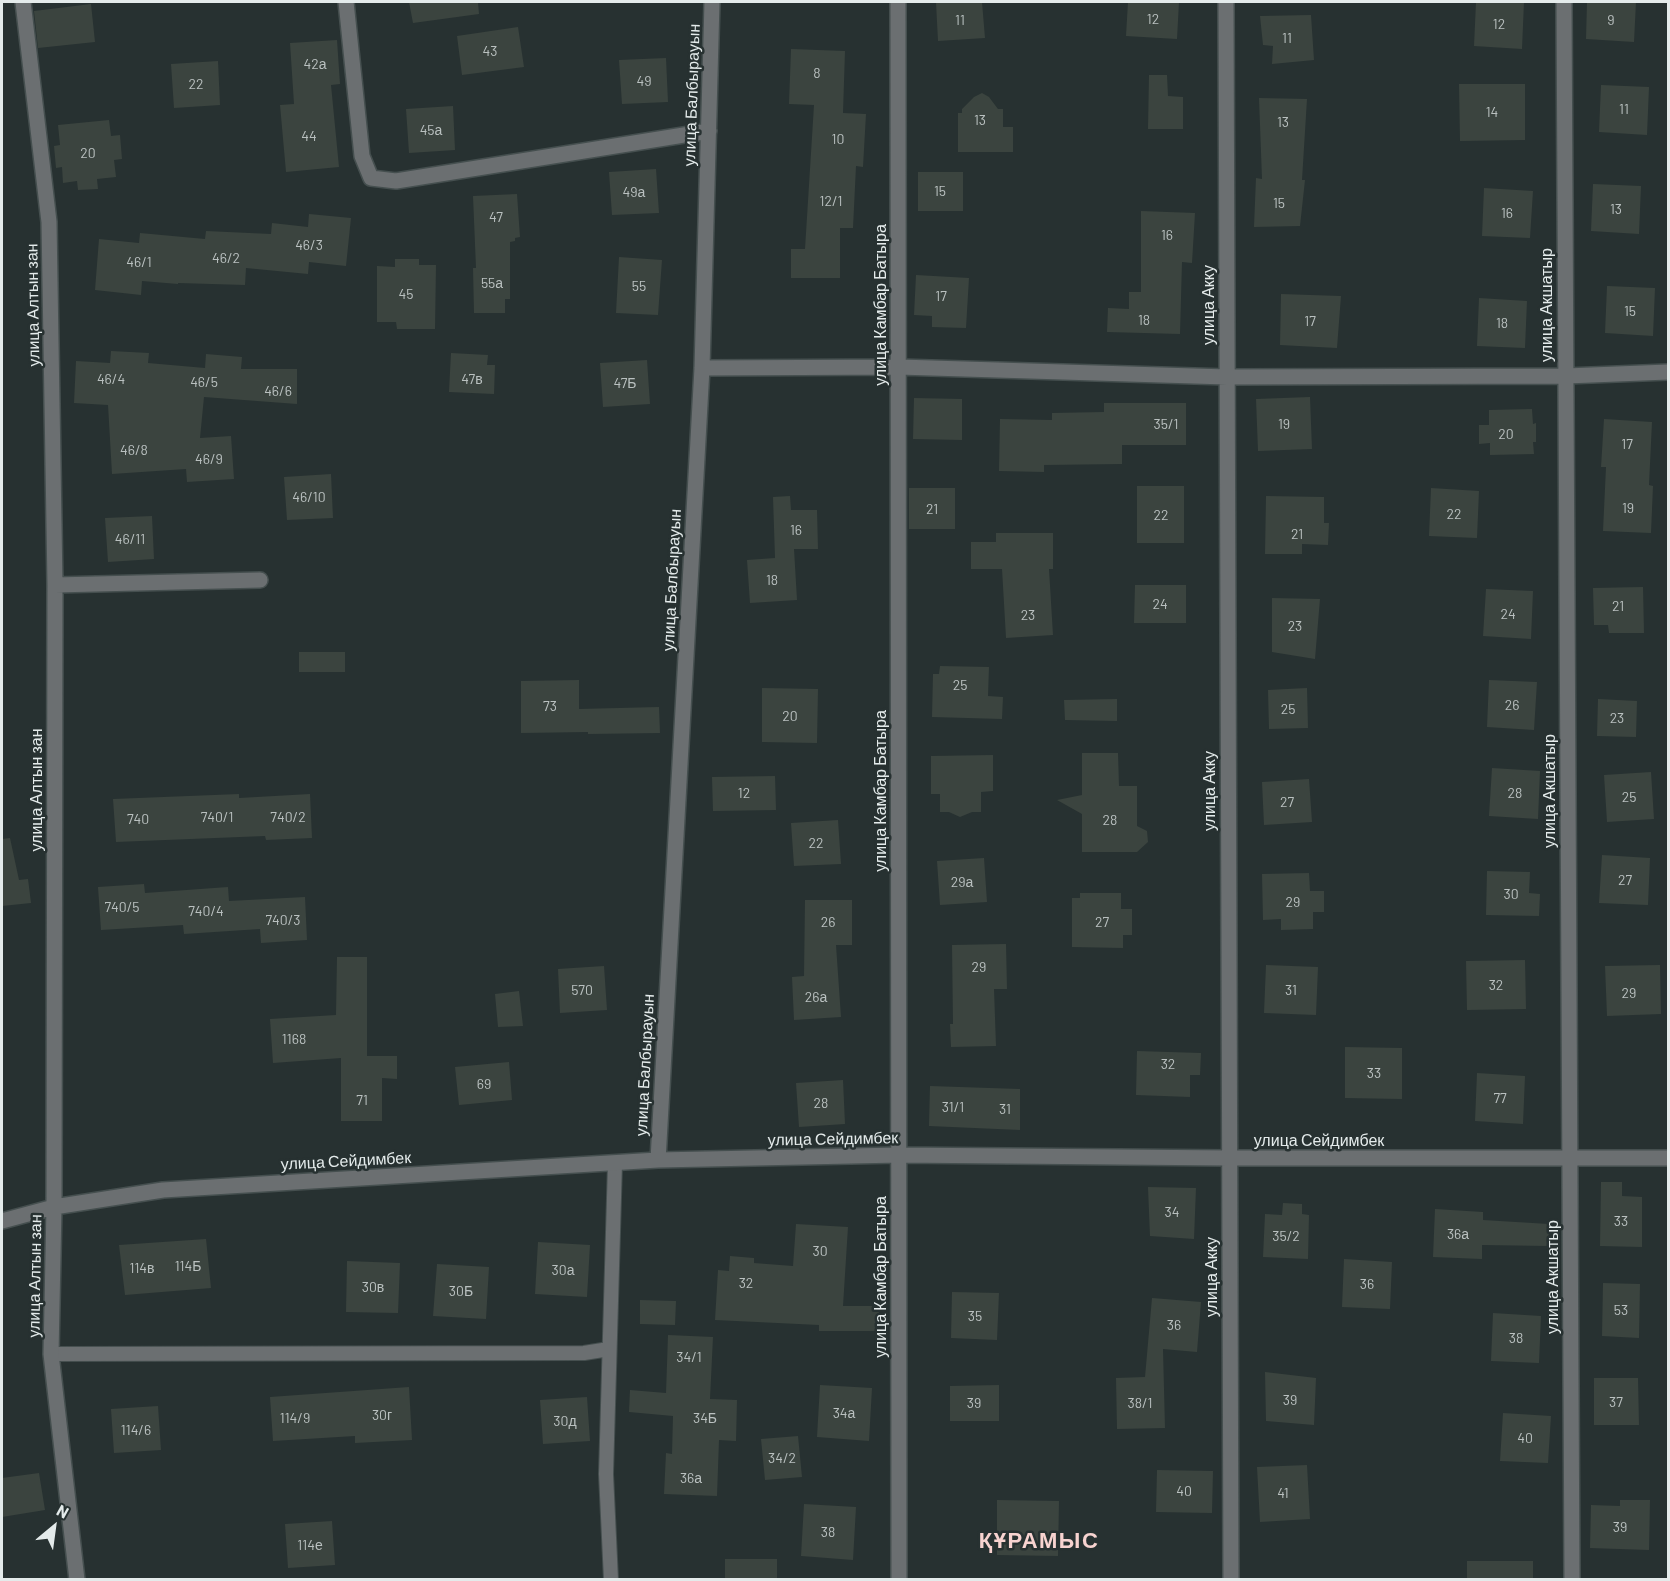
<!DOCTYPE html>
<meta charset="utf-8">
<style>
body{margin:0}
#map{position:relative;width:1670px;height:1581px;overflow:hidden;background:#273131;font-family:Barlow,sans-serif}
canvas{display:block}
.frame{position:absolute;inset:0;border:3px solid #e4ebeb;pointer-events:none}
.north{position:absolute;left:24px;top:1497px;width:60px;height:60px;-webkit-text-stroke:4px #273131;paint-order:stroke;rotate:29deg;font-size:16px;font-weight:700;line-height:24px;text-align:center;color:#e4ebeb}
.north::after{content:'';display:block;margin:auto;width:21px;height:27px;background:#e4ebeb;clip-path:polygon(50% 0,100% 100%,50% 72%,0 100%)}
</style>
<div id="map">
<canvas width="1670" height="1581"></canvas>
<div class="frame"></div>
<div class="north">N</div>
</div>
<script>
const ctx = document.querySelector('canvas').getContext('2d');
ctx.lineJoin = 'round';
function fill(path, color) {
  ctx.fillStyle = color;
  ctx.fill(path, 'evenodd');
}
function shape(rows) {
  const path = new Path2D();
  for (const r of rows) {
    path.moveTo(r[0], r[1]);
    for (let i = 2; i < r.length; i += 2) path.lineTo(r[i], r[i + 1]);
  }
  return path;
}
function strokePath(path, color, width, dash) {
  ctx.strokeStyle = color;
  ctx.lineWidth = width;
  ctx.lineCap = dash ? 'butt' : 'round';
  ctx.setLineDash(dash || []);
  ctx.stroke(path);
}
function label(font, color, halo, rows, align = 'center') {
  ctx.font = font + ' Barlow,sans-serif';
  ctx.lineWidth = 5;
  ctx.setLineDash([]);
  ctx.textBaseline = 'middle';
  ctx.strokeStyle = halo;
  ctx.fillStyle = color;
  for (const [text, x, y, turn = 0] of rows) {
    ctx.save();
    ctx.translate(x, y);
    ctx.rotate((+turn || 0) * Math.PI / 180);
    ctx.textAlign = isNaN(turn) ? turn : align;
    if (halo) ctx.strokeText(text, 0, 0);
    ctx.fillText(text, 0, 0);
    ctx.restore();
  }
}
fill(shape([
 [409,2,478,2,479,14,413,23],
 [936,2,982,2,985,38,938,41],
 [1128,2,1179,2,1177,39,1126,36],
 [1476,2,1524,2,1522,49,1474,46],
 [1587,2,1636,2,1634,42,1586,39],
 [91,4,95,42,38,48,34,11],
 [1311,15,1314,60,1272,64,1273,46,1263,45,1260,16],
 [518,27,524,67,462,75,457,36],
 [337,40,340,84,331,85,339,167,286,172,280,105,294,104,290,43],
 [791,49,845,51,843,113,866,114,863,167,856,166,853,228,840,228,840,278,791,278,791,249,805,249,814,105,789,104],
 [666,58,668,102,622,104,619,60],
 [218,61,220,105,174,108,171,64],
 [1149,75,1167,75,1168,96,1183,97,1183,129,1148,129],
 [1459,84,1525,84,1525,140,1460,141],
 [1601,85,1649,87,1647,135,1599,132],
 [982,93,989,97,998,109,1003,109,1003,127,1013,127,1013,152,958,152,958,113,962,113,962,109,974,97],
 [1259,98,1307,99,1302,180,1305,180,1300,226,1254,227,1256,178,1262,179],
 [453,106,455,150,409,153,406,109],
 [109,120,111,136,120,135,122,159,114,160,116,177,97,179,98,189,78,190,77,181,63,183,62,167,56,168,54,146,60,145,58,125],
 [656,169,659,213,612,215,609,172],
 [918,172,963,172,963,211,918,211],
 [1593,184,1641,186,1639,234,1591,231],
 [1484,188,1533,191,1530,238,1482,236],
 [517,194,520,237,515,238,515,241,510,242,510,299,505,299,505,313,474,313,473,268,476,268,473,196],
 [1141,211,1195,213,1192,263,1182,262,1180,334,1107,332,1108,308,1129,309,1129,292,1141,292],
 [309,214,351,218,346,266,309,262,308,274,246,268,245,285,178,283,178,284,142,281,141,295,95,290,99,239,139,243,140,233,205,239,206,231,271,234,272,223,308,227],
 [619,257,662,260,658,315,616,313],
 [395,259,419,259,419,265,436,265,435,329,397,329,396,322,377,322,377,266,395,267],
 [916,275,969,278,966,328,932,327,932,316,914,315],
 [1607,286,1655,288,1653,336,1605,333],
 [1281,294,1341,296,1337,348,1280,345],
 [1479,298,1527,301,1525,348,1477,346],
 [111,351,149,353,148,363,205,368,206,354,242,357,241,369,297,369,297,404,204,397,200,438,231,436,234,479,187,482,186,469,112,474,108,405,74,403,76,361,110,363],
 [451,353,488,355,487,365,495,365,494,394,449,392],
 [647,360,650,404,603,407,600,363],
 [1310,397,1312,449,1258,451,1256,399],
 [914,398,962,399,962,440,913,439],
 [1104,403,1186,403,1186,445,1122,445,1122,464,1044,465,1044,472,999,471,1000,419,1052,420,1052,413,1104,412],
 [1532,409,1533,424,1536,423,1536,442,1533,442,1534,454,1490,455,1490,443,1479,444,1479,425,1489,425,1489,410],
 [1604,419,1652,422,1649,485,1653,486,1651,533,1603,531,1606,467,1601,467],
 [331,474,333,518,287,520,284,477],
 [1137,486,1184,486,1184,543,1137,543],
 [909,488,955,488,955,529,909,529],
 [1431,488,1479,491,1477,538,1429,536],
 [790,496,791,510,817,510,818,549,794,549,797,600,750,603,747,560,775,558,773,497],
 [1266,496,1324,497,1324,523,1329,523,1328,545,1302,544,1302,554,1265,554],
 [152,516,154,559,108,562,105,518],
 [996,533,1053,533,1053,569,1049,569,1053,635,1006,638,1002,569,971,569,971,542,996,542],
 [1135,585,1186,585,1186,623,1134,623],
 [1643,587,1644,633,1609,633,1608,625,1594,625,1593,588],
 [1486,589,1533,591,1531,639,1483,636],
 [1272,598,1320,599,1315,659,1272,652],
 [299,652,345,652,345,672,299,672],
 [940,666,989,667,988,696,1003,697,1002,719,932,717,933,674,939,674],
 [579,680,579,709,659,707,660,733,588,734,588,732,521,733,521,681],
 [1489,680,1537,682,1534,730,1487,727],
 [762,688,818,689,817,743,762,742],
 [1307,688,1308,728,1269,729,1268,690],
 [1117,699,1117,721,1065,720,1064,700],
 [1598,699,1637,701,1636,737,1597,736],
 [1082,753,1118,753,1119,786,1137,786,1137,826,1147,831,1148,842,1137,852,1082,852,1082,814,1057,800,1082,795],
 [993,755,993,791,981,792,981,812,972,812,960,817,949,812,940,812,940,794,931,794,931,756],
 [1492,768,1540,771,1538,819,1489,816],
 [1651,772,1654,819,1607,822,1604,775],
 [775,776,776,810,713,811,712,777],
 [1309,779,1312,822,1264,825,1262,782],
 [239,794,239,798,310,794,312,838,266,840,265,836,116,842,113,799],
 [838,820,841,864,794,866,791,823],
 [10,838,19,880,28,879,31,903,2,906,2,839],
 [1602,855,1650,858,1648,905,1599,903],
 [984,858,987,902,940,905,937,861],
 [1487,871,1530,872,1529,893,1540,894,1539,916,1486,915],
 [1309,873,1310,891,1324,891,1324,912,1313,912,1313,929,1281,930,1281,919,1263,920,1262,874],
 [144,884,145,893,228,887,229,901,305,897,307,940,261,943,260,929,184,934,183,925,101,930,98,887],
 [1080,893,1121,893,1121,909,1132,909,1132,935,1123,935,1123,948,1072,947,1072,898,1080,898],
 [805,900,852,900,852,945,836,945,841,1017,794,1020,792,977,804,976],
 [1006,944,1007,989,994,989,996,1046,951,1047,950,1024,953,1024,952,945],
 [337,957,367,957,367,1056,397,1056,397,1079,382,1078,382,1121,341,1121,341,1058,273,1063,270,1019,336,1015],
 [1525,960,1526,1009,1467,1010,1466,961],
 [1266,965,1318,967,1316,1015,1264,1013],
 [1660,965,1661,1014,1607,1016,1605,966],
 [604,966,607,1010,560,1013,558,969],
 [519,991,523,1026,498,1027,495,994],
 [1345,1047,1402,1048,1402,1099,1345,1098],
 [1137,1051,1201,1053,1200,1075,1190,1075,1190,1097,1136,1095],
 [509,1062,512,1100,459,1105,455,1067],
 [1477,1073,1525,1076,1523,1124,1475,1121],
 [843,1080,845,1124,799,1127,796,1083],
 [930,1086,1020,1089,1020,1130,929,1126],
 [1601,1182,1622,1182,1622,1196,1642,1197,1642,1247,1600,1246],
 [1148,1187,1196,1188,1194,1239,1150,1236],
 [1283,1203,1302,1204,1302,1214,1309,1215,1308,1259,1263,1257,1265,1214,1282,1215],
 [1435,1209,1483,1212,1483,1220,1549,1224,1548,1246,1482,1245,1482,1259,1433,1257],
 [796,1224,848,1227,843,1306,879,1306,879,1331,819,1331,819,1325,715,1320,718,1270,729,1271,730,1256,754,1258,754,1263,793,1266],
 [206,1239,211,1288,125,1295,119,1245],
 [538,1242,590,1245,587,1297,535,1294],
 [1344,1259,1392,1262,1390,1309,1342,1307],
 [347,1261,400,1263,398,1313,346,1312],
 [437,1264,489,1267,486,1319,433,1316],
 [1603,1283,1640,1284,1639,1338,1602,1336],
 [952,1292,999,1293,997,1340,951,1338],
 [1152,1298,1201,1302,1197,1352,1163,1349,1165,1428,1117,1429,1116,1378,1145,1377],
 [640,1300,676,1301,675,1325,640,1324],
 [1493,1313,1541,1316,1539,1363,1491,1361],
 [668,1335,713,1337,710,1399,737,1400,736,1441,719,1440,717,1496,664,1494,666,1453,672,1454,673,1416,629,1412,630,1390,666,1393],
 [1265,1372,1316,1378,1314,1425,1266,1421],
 [1594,1378,1638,1378,1639,1425,1594,1425],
 [820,1385,872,1388,869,1441,817,1437],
 [999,1385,999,1421,950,1421,950,1386],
 [409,1387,412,1440,355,1443,355,1436,273,1441,270,1397],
 [587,1397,590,1441,543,1444,540,1400],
 [158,1406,161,1450,114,1453,111,1409],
 [1503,1413,1551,1416,1548,1463,1500,1461],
 [798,1436,802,1477,765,1480,761,1439],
 [1307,1465,1310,1519,1260,1522,1257,1467],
 [1157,1470,1213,1471,1212,1513,1156,1512],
 [39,1473,45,1510,2,1517,2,1478],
 [997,1500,1059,1501,1058,1556,997,1555],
 [1620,1500,1650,1500,1649,1550,1590,1548,1591,1505,1620,1506],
 [804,1504,856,1507,853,1560,801,1556],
 [332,1521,335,1565,288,1568,285,1524],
 [725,1559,777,1559,777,1580,725,1580],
 [1467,1561,1533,1561,1533,1580,1467,1580]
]), '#3b443f');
const service = shape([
 [51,1354,584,1353,609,1349],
 [611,1580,606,1474,615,1163]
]);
const minor = shape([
 [23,2,49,222,55,585,54,1207,51,1354,77,1580],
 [346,2,362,156,371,178,396,181,709,131],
 [898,2,899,1580],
 [1226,2,1231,1580],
 [1564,2,1572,1580],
 [702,368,899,367,1227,377,1566,376,1668,372],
 [55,585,260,580],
 [658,1160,702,368,712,2],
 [2,1221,54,1207,163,1190,658,1160,899,1155,1229,1158,1668,1158]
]);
strokePath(service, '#454f4f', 16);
strokePath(minor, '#454f4f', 18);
strokePath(service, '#6b6f71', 14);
strokePath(minor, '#6b6f71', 15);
label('14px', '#bac1c0', null, [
 ["12",1153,19],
 ["11",960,20],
 ["9",1611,20],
 ["12",1499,24],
 ["11",1287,38],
 ["43",490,51],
 ["42а",315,64],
 ["8",817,73],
 ["49",644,81],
 ["22",196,84],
 ["11",1624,109],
 ["14",1492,112],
 ["13",980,120],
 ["13",1283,122],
 ["45а",431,130],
 ["44",309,136],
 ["10",838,139],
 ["20",88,153],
 ["15",940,191],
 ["49а",634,192],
 ["12/1",831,201],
 ["15",1279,203],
 ["13",1616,209],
 ["16",1507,213],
 ["47",496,217],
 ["16",1167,235],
 ["46/3",309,245],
 ["46/2",226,258],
 ["46/1",139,262],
 ["55а",492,283],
 ["55",639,286],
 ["45",406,294],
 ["17",941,296],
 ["15",1630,311],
 ["18",1144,320],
 ["17",1310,321],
 ["18",1502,323],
 ["46/4",111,379],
 ["47в",472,379],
 ["46/5",204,382],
 ["47Б",625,383],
 ["46/6",278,391],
 ["35/1",1166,424],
 ["19",1284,424],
 ["20",1506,434],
 ["17",1627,444],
 ["46/8",134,450],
 ["46/9",209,459],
 ["46/10",309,497],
 ["19",1628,508],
 ["21",932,509],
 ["22",1454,514],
 ["22",1161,515],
 ["16",796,530],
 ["21",1297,534],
 ["46/11",130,539],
 ["18",772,580],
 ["24",1160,604],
 ["21",1618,606],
 ["24",1508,614],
 ["23",1028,615],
 ["23",1295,626],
 ["25",960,685],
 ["26",1512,705],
 ["73",550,706],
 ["25",1288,709],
 ["20",790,716],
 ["23",1617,718],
 ["12",744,793],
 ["28",1515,793],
 ["25",1629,797],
 ["27",1287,802],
 ["740/1",217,817],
 ["740/2",288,817],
 ["740",138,819],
 ["28",1110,820],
 ["22",816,843],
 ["27",1625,880],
 ["29а",962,882],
 ["30",1511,894],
 ["29",1293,902],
 ["740/5",122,907],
 ["740/4",206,911],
 ["740/3",283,920],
 ["26",828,922],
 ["27",1102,922],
 ["29",979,967],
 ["32",1496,985],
 ["570",582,990],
 ["31",1291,990],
 ["29",1629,993],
 ["26а",816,997],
 ["1168",294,1039],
 ["32",1168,1064],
 ["33",1374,1073],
 ["69",484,1084],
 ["77",1500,1098],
 ["71",362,1100],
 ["28",821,1103],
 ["31/1",953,1107],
 ["31",1005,1109],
 ["34",1172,1212],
 ["33",1621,1221],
 ["36а",1458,1234],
 ["35/2",1286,1236],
 ["30",820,1251],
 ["114Б",188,1266],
 ["114в",142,1268],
 ["30а",563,1270],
 ["32",746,1283],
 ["36",1367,1284],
 ["30в",373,1287],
 ["30Б",461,1291],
 ["53",1621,1310],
 ["35",975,1316],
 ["36",1174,1325],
 ["38",1516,1338],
 ["34/1",689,1357],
 ["39",1290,1400],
 ["37",1616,1402],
 ["39",974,1403],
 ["38/1",1140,1403],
 ["34а",844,1413],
 ["30г",382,1415],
 ["114/9",295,1418],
 ["34Б",705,1418],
 ["30д",565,1421],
 ["114/6",136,1430],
 ["40",1525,1438],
 ["34/2",782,1458],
 ["36а",691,1478],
 ["40",1184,1491],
 ["41",1283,1493],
 ["39",1620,1527],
 ["38",828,1532],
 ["114е",310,1545]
]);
label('16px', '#e4ebeb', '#273131', [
 ["улица Балбырауын",692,95,-88],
 ["улица Алтын зан",33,305,-91],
 ["улица Камбар Батыра",881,305,-90],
 ["улица Акку",1209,305,-90],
 ["улица Акшатыр",1547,305,-90],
 ["улица Балбырауын",672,580,-87],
 ["улица Алтын зан",37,790,-90],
 ["улица Камбар Батыра",881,791,-90],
 ["улица Акку",1210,791,-90],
 ["улица Акшатыр",1550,791,-90],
 ["улица Балбырауын",645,1065,-87],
 ["улица Сейдимбек",833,1139,-1],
 ["улица Сейдимбек",1319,1141],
 ["улица Сейдимбек",346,1161,-3],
 ["улица Алтын зан",35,1276,-89],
 ["улица Камбар Батыра",881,1277,-90],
 ["улица Акку",1212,1277,-90],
 ["улица Акшатыр",1553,1277,-90]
]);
ctx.letterSpacing = '1.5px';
label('bold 22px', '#f7d3d0', '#273131', [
 ["ҚҰРАМЫС",1039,1541]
]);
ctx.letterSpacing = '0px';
</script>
